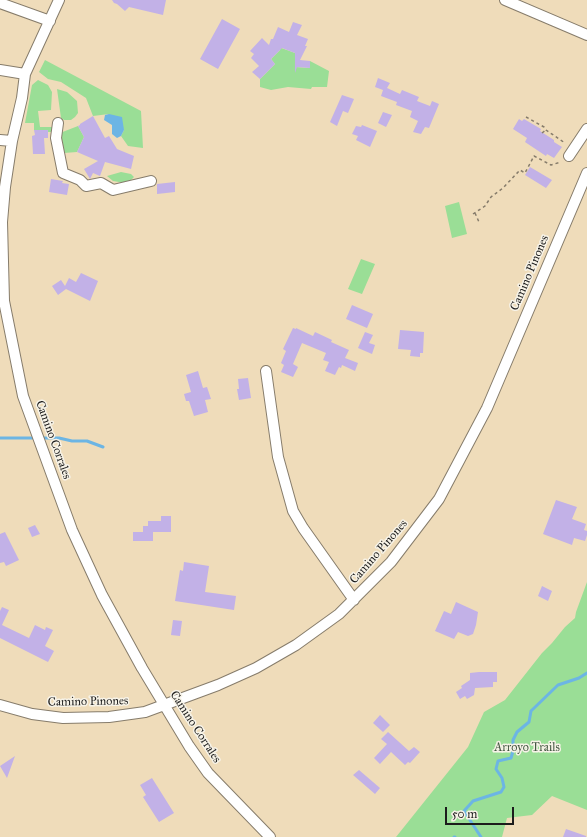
<!DOCTYPE html>
<style>
body{margin:0}
#map{position:relative;width:587px;height:837px;overflow:hidden;background:#efdcba;font-family:"IM FELL Great Primer",serif}
canvas{display:block}
.scale{position:absolute;left:445px;top:807px;width:69px;height:18px;box-sizing:border-box;border:2px solid #1c1c1c;border-top:0;padding-left:5px;font-size:12px;line-height:14px;white-space:nowrap;color:#1c1c1c;-webkit-text-stroke:3px #f7f3e8;paint-order:stroke}
</style>
<div id="map">
<canvas width="587" height="837"></canvas>
<div class="scale">50 m</div>
</div>
<script>
const ctx = document.querySelector('canvas').getContext('2d');
ctx.lineJoin = 'round';
function fill(path, color) {
  ctx.fillStyle = color;
  ctx.fill(path, 'evenodd');
}
function shape(rows) {
  const path = new Path2D();
  for (const r of rows) {
    path.moveTo(r[0], r[1]);
    for (let i = 2; i < r.length; i += 2) path.lineTo(r[i], r[i + 1]);
  }
  return path;
}
function strokePath(path, color, width, dash) {
  ctx.strokeStyle = color;
  ctx.lineWidth = width;
  ctx.lineCap = dash ? 'butt' : 'round';
  ctx.setLineDash(dash || []);
  ctx.stroke(path);
}
function label(font, color, halo, rows, align = 'center') {
  ctx.font = font + ' "IM FELL Great Primer",serif';
  ctx.lineWidth = 3;
  ctx.setLineDash([]);
  ctx.textBaseline = 'middle';
  ctx.strokeStyle = halo;
  ctx.fillStyle = color;
  for (const [text, x, y, turn = 0] of rows) {
    ctx.save();
    ctx.translate(x, y);
    ctx.rotate((+turn || 0) * Math.PI / 180);
    ctx.textAlign = isNaN(turn) ? turn : align;
    if (halo) ctx.strokeText(text, 0, 0);
    ctx.fillText(text, 0, 0);
    ctx.restore();
  }
}
fill(shape([
 [276,46,295,53,295,67,310,68,310,61,329,71,327,87,312,87,311,89,288,87,271,90,260,87,260,79,275,64,271,59,280,50],
 [45,60,141,111,143,148,128,146,121,136,124,130,109,114,93,116,86,98,61,82,48,79,39,72],
 [38,80,48,85,52,92,51,110,38,111,40,127,54,127,54,132,48,132,47,130,34,130,34,123,25,123,32,85],
 [57,89,67,92,77,101,78,113,75,117,71,120,64,120,61,118],
 [78,126,84,137,77,152,64,153,60,133],
 [121,172,131,174,134,177,129,182,125,183,113,181,107,176],
 [459,202,467,234,452,238,445,206],
 [361,259,375,264,362,294,348,289],
 [587,582,587,810,552,796,532,815,507,818,502,837,396,837,468,747,484,712,505,700,542,653,552,643,565,627,575,618,576,612]
]), '#9ade96');
fill(shape([
 [109,114,122,117,124,130,121,136,117,138,112,134,112,125,104,120,105,115]
]), '#6cb5e4');
strokePath(shape([
 [0,438,59,438,72,441,87,441,103,447],
 [454,837,455,837],
 [481,837,464,811,473,801,501,792,504,787,502,778,496,769,498,761,511,758,513,751,513,740,517,732,529,722,531,711,558,685,579,678,587,673]
]), '#6cb5e4', 3);
fill(shape([
 [112,0,166,0,163,15,129,7,125,11,117,4,114,3],
 [222,19,240,29,218,69,200,59],
 [293,22,302,25,297,35,308,39,305,46,307,46,300,60,310,61,310,68,297,67,295,73,295,53,282,48,271,59,275,64,260,79,252,72,259,66,251,58,254,54,250,51,262,38,269,45,271,39,273,39,278,27,289,32],
 [378,78,390,83,387,88,400,94,402,90,419,97,417,101,430,106,432,101,439,104,429,128,425,127,421,134,413,132,418,121,410,117,412,111,396,105,397,102,381,96,383,90,375,87],
 [342,95,354,99,348,113,343,111,337,126,330,122],
 [383,112,392,115,386,127,378,123],
 [93,116,105,138,109,136,117,149,134,156,131,169,105,162,100,176,93,173,90,179,84,169,98,161,77,152,84,137,78,126,80,125,80,124],
 [519,119,522,121,524,119,541,129,540,131,554,140,554,142,562,147,554,158,547,154,546,156,525,142,527,138,513,129],
 [362,125,377,131,370,147,356,140,358,136,352,134,356,126,361,127],
 [34,130,48,130,48,138,44,138,45,154,33,154,32,136,35,135],
 [530,167,552,180,546,188,525,175],
 [51,179,63,181,62,183,69,184,67,195,49,192],
 [175,182,175,192,157,194,157,184],
 [81,273,98,281,90,301,66,289,58,295,52,286,61,280,65,286,69,278,76,282],
 [352,305,373,314,367,328,346,319],
 [293,328,296,329,296,328,313,336,315,332,332,340,331,342,349,350,345,358,358,363,355,371,342,365,341,368,339,367,335,375,325,371,329,362,323,360,326,353,302,343,293,364,298,367,293,377,281,372,284,365,281,363,286,351,283,349],
 [400,330,424,332,423,353,420,353,420,357,410,356,411,350,398,349],
 [365,332,373,335,369,343,375,345,372,354,358,348],
 [198,371,203,388,207,387,211,399,205,400,208,412,194,416,189,401,186,401,184,394,191,392,186,375],
 [248,378,251,398,239,400,237,389,239,389,238,379],
 [556,500,577,507,572,519,586,524,584,530,587,531,587,535,585,541,574,538,572,545,543,534],
 [161,516,171,516,171,532,153,532,153,541,133,541,133,532,143,532,143,526,148,526,148,521,161,521],
 [35,525,40,534,32,537,28,528],
 [5,532,19,560,6,566,4,562,0,563,0,534],
 [184,562,209,566,205,592,236,596,234,610,175,601,180,570,183,571],
 [542,586,552,591,548,601,538,596],
 [456,602,478,612,476,625,473,634,468,636,458,632,454,639,435,631,444,611,451,614],
 [2,607,9,610,2,625,29,638,35,625,45,630,46,627,53,630,45,646,54,651,48,662,0,638,0,611],
 [173,620,182,621,180,636,171,635],
 [479,672,497,672,497,682,493,682,493,687,475,688,474,695,467,699,465,696,460,699,456,692,462,688,461,686,470,680,470,673],
 [380,715,390,725,383,732,373,723],
 [388,732,409,751,414,747,420,752,410,763,408,762,405,765,391,752,380,764,374,758,387,744,381,739],
 [15,756,7,778,0,766],
 [359,770,380,788,375,794,353,775],
 [152,778,174,813,159,822,143,797,146,795,140,785],
 [566,829,586,836,586,837,563,837]
]), '#c2b1e7');
const minor = shape([
 [59,0,25,74,22,98,12,141,5,187,2,222,4,301,23,396,72,530,102,595,142,668,189,746,208,773,270,837],
 [505,0,587,35],
 [0,3,50,21],
 [0,70,25,74],
 [58,123,56,138,63,173,80,180,86,186,101,183,113,190,151,181],
 [0,140,12,141],
 [569,156,587,129],
 [266,371,278,457,293,511,303,528,354,600],
 [0,705,32,714,63,718,109,717,145,712,218,685,256,668,296,645,339,614,391,562,439,499,487,408,587,173]
]);
strokePath(minor, '#867c6b', 12);
strokePath(shape([
 [526,117,544,127,546,130,565,143],
 [542,133,546,130],
 [475,213,479,222],
 [473,214,485,206,491,197,503,188,520,170,525,173,534,156,551,165,561,162]
]), '#867c6b', 1.5, [3, 3]);
strokePath(minor, '#fff', 10);
label('12px', '#1c1c1c', '#f7f3e8', [
 ["Camino Pinones",530,273,-67],
 ["Camino Corrales",53,440,70],
 ["Camino Pinones",379,552,-49],
 ["Camino Pinones",88,702,-1],
 ["Camino Corrales",195,727,57]
]);
label('12px', '#425641', '#f7f3e8', [
 ["Arroyo Trails",527,748]
]);
</script>
